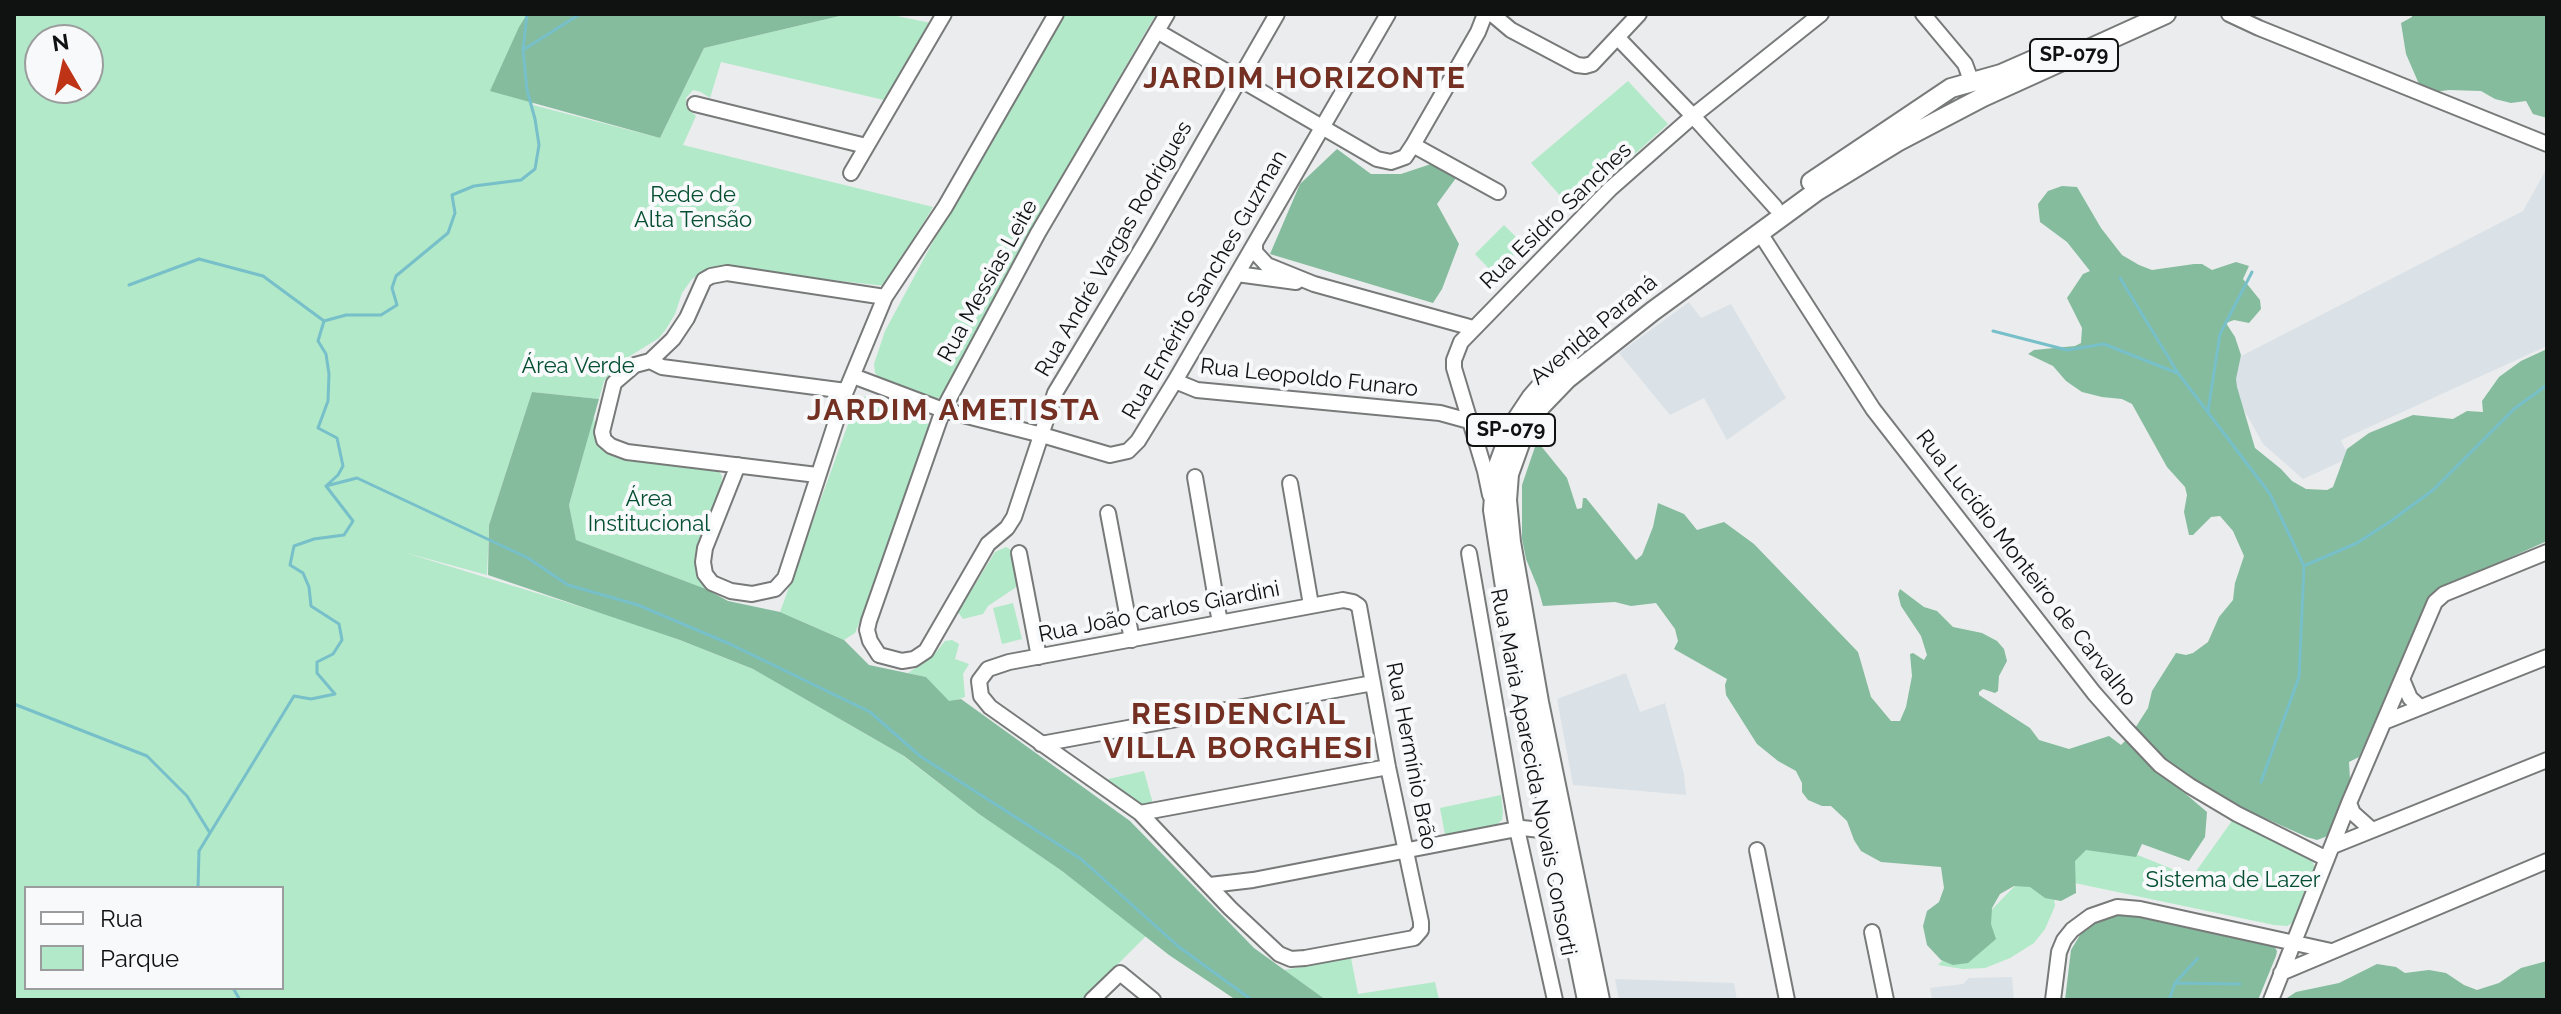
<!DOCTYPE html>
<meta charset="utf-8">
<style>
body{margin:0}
#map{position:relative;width:2561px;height:1014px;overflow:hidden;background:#ebeced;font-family:Raleway,sans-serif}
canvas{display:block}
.frame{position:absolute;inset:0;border:16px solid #101111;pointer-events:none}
.legend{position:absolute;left:24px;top:886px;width:260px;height:104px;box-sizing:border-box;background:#f8f9fa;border:2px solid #9b9c9d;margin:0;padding:10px 14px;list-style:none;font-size:24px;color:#101111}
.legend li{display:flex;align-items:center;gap:16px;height:40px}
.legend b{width:40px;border:2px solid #9b9c9d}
.north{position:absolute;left:24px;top:24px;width:80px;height:80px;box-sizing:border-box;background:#f8f9fa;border:2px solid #9b9c9d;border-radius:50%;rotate:351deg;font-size:22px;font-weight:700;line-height:32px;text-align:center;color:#101111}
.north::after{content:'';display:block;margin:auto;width:28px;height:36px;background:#bf3417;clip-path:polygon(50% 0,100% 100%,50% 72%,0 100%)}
</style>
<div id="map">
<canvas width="2561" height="1014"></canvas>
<div class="frame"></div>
<ul class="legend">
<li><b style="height:10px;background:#fff"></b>Rua</li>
<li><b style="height:22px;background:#b1e9c9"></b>Parque</li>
</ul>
<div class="north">N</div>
</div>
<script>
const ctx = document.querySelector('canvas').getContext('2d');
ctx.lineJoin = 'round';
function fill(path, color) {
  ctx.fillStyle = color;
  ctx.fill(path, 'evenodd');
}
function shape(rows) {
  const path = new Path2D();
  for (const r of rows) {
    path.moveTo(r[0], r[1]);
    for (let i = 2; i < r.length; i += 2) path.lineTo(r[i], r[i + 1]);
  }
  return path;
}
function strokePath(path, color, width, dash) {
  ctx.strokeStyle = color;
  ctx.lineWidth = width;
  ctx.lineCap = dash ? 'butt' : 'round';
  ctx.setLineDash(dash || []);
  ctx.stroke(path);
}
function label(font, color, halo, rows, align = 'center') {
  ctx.font = font + ' Raleway,sans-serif';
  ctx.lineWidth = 8;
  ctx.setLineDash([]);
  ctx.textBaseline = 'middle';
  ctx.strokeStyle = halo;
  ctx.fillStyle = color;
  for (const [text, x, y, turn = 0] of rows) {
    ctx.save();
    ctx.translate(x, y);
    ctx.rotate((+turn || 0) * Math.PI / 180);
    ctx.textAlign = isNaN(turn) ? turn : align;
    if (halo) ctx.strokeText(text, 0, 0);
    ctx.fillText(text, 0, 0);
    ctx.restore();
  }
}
fill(shape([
 [2547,168,2547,346,2341,440,2349,458,2303,479,2263,444,2220,367,2523,211],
 [1689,302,1701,318,1731,304,1786,398,1727,440,1704,398,1670,415,1619,353],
 [1626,673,1640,712,1665,703,1684,774,1686,795,1573,785,1557,699],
 [2012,977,2014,1000,1932,1000,1930,988,1963,984,1969,978],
 [1615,979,1734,983,1737,1000,1619,1000]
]), '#dae2e8');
fill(shape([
 [14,14,527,14,519,27,533,105,660,138,704,48,848,14,887,14,931,23,884,100,721,62,710,98,701,92,693,90,686,98,686,107,696,116,683,145,933,207,885,286,714,267,702,272,692,279,682,293,675,314,666,329,659,338,622,361,612,372,604,381,599,399,532,392,489,525,487,575,403,552,611,616,680,640,755,670,902,755,979,814,1062,871,1146,936,1082,1000,14,1000],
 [40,40,88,40,88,88,40,88],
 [26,888,282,888,282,988,26,988],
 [1064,14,1156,14,1030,231,945,393,937,399,929,399,882,380,875,373,874,364,885,331,949,212],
 [1628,81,1668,124,1573,210,1531,163],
 [1504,225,1524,245,1494,274,1475,254],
 [866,396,878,396,918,414,926,418,931,429,860,621,855,633,844,640,780,612,856,402],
 [594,416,597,442,612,454,708,466,718,470,722,476,721,489,696,549,694,563,706,589,576,540,569,505],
 [1006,547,1013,551,1018,582,1015,588,988,606,983,614,963,619,958,612,995,552],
 [1013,603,1022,639,1002,644,993,608],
 [952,640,959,644,955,659,969,664,963,674,965,697,949,702,926,677,908,673,933,656,945,641],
 [1144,771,1153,804,1143,807,1104,780],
 [1501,795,1503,812,1502,820,1496,825,1445,835,1440,808],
 [2234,818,2307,855,2313,862,2315,870,2292,923,2287,926,2274,925,2051,878,2055,906,2045,929,2034,943,2010,958,1985,968,1963,969,1938,965,2071,828,2192,877],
 [1351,958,1358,994,1435,982,1439,1000,1326,1000,1284,970]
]), '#b1e9c9');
fill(shape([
 [527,14,848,14,704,48,660,138,490,91,519,27],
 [2412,14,2547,14,2547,118,2533,114,2526,101,2511,103,2495,99,2481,91,2449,90,2433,92,2419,84,2406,54,2401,23,2412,17],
 [1337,149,1371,174,1401,174,1431,164,1456,178,1437,204,1459,244,1442,289,1433,303,1270,254,1300,184],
 [2062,186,2077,187,2101,228,2122,255,2139,265,2152,270,2194,264,2202,264,2212,270,2236,262,2249,266,2243,279,2260,300,2261,309,2249,323,2234,320,2226,323,2235,337,2241,355,2236,379,2237,387,2255,448,2281,469,2292,481,2306,489,2327,490,2333,487,2347,449,2369,433,2413,415,2453,419,2467,411,2483,412,2482,401,2499,377,2521,361,2547,349,2547,541,2436,591,2429,600,2359,757,2349,762,2350,779,2330,834,2325,837,2317,840,2307,837,2242,808,2184,777,2181,790,2207,812,2205,837,2189,861,2142,844,2136,857,2086,850,2075,861,2076,893,2061,901,2045,898,2030,887,2014,886,2000,894,1992,908,1991,924,1996,939,1968,963,1953,965,1941,960,1927,945,1923,926,1927,911,1939,902,1944,888,1941,867,1881,862,1861,851,1854,840,1847,821,1831,806,1822,806,1808,800,1802,792,1802,783,1796,771,1778,761,1757,744,1726,695,1725,685,1727,679,1674,649,1678,641,1675,629,1656,603,1631,606,1615,602,1543,606,1538,588,1526,559,1522,539,1522,485,1537,441,1567,478,1577,509,1582,508,1583,498,1586,498,1636,560,1642,555,1653,527,1658,503,1684,514,1697,530,1724,522,1754,544,1858,652,1871,697,1891,721,1900,721,1906,707,1912,676,1910,654,1913,653,1924,660,1927,655,1921,636,1901,606,1898,594,1900,589,1924,607,1937,611,1953,627,1982,633,1997,641,2004,649,2007,661,1999,676,1998,691,1995,693,1983,689,1979,692,1979,695,2030,728,2039,740,2069,749,2109,736,2121,745,2130,736,2148,708,2152,691,2176,653,2186,655,2193,653,2208,642,2219,617,2233,600,2235,583,2244,556,2233,531,2220,516,2211,517,2193,535,2189,535,2184,512,2187,495,2185,487,2167,467,2132,404,2122,399,2102,397,2082,392,2066,381,2053,366,2028,354,2034,350,2075,346,2081,343,2082,328,2067,298,2083,274,2090,271,2067,242,2040,222,2038,204,2048,191],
 [532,392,599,399,569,505,576,540,706,589,728,601,780,612,844,640,869,665,926,677,949,701,961,699,1130,821,1254,948,1326,1000,1236,1000,1169,955,1062,871,979,814,904,756,753,669,680,640,488,575,489,525],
 [2120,915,2151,918,2273,944,2277,951,2276,956,2258,1000,2065,1000,2071,950,2080,935,2096,921],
 [2547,961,2547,1000,2284,1000,2296,992,2339,983,2377,964,2396,967,2405,973,2429,970,2446,973,2464,985,2477,990,2499,983,2521,968]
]), '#84bc9d');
strokePath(shape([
 [523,50,580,14],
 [2120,278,2178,373,2270,494,2304,566,2299,677,2261,782],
 [129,285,199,259,263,276,324,321],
 [1993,331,2067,350,2104,344,2177,373],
 [2208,411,2220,334,2252,272],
 [326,486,357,478,528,558,568,585,638,605,730,644,870,712,920,756,1081,859,1179,947,1252,1000],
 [2306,565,2357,543,2391,521,2433,490,2514,409,2547,385],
 [14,704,147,756,187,796,210,833],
 [198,888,199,851,294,696,311,699,335,694,317,673,317,662,333,654,342,640,339,624,311,606,309,587,303,573,290,565,294,546,314,539,344,535,353,521,326,486,338,475,343,466,337,438,318,428,328,401,329,374,326,354,318,341,324,321,346,315,381,315,397,305,392,288,396,276,448,233,455,213,452,195,474,186,521,180,535,169,539,145,535,119,527,90,523,50,527,14],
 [2175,983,2240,984],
 [233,988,240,1000],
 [2169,1000,2175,983,2198,958],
 [2542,1000,2547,998]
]), '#77bfc9', 3);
const minor = shape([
 [1167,14,1038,233,943,410,869,621,867,630,870,641,879,655,902,661,914,659,926,651,988,544,1007,528,1014,517,1055,393,1147,240,1277,14],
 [1492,14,1511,30,1577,65,1585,66,1592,64,1639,14],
 [1923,14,1965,64,1972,83],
 [2229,14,2259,28,2547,144],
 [1157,31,1377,159,1391,162,1405,157,1413,145,1478,32,1485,14],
 [1618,38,1693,116,1775,207],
 [695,104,866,146],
 [1413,145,1498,192],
 [851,173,944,14],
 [1760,233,1873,409,2094,693,2124,727,2160,765,2190,786,2237,814,2327,859],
 [1255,245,1255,252,1267,265,1314,284,1473,328],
 [1237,274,1296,282],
 [650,361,662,367,846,391],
 [853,376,943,410,1042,435,1110,455,1128,451,1138,441,1175,381,1388,14],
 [1175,381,1197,390,1440,413,1469,421],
 [738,465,705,548,703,562,705,574,712,583,731,591,752,594,775,589,785,578,846,391,885,297,945,207,1056,14],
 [817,475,627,452,611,446,604,440,602,432,614,383,635,365,650,361,673,339,687,318,704,280,711,276,727,273,885,297],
 [1195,477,1220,623],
 [1290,483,1311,605],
 [1490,495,1485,471,1454,368,1454,360,1461,342,1610,189,1693,116,1821,14],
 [1108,513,1132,640],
 [1019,553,1039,657],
 [1469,553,1517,829,1555,1000],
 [1343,600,1353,602,1359,606,1388,767,1421,922,1421,930,1414,938,1305,958,1291,959,1279,954,1230,908,1140,813,990,707,981,696,979,681,988,669,1009,662,1343,600],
 [2402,679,2410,698,2420,707],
 [2384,722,2547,657],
 [1041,744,1373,683],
 [2349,803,2353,813,2372,830],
 [1140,813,1388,767],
 [2333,846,2547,760],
 [1757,850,1787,1000],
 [1210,885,1253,880,1522,828,1541,830,1555,841],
 [1872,932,1886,1000],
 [2281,973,2547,861],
 [1092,1000,1120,973,1153,1000],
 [2053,1000,2059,952,2064,940,2072,930,2091,916,2117,907,2140,909,2331,951],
 [2271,1000,2349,803,2435,602,2444,594,2547,552]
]);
const major = shape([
 [1811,182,1951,88,2001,74,2058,49],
 [1569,362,1544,383,1531,398,1513,425,1496,471,1493,510,1512,632,1587,1000],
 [1600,1000,1539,702,1511,542,1507,500,1509,474,1523,435,1541,406,1567,379,1653,311,1817,191,1897,142,1983,97,2166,14]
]);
strokePath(minor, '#787a7a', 18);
strokePath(major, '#787a7a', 22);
strokePath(minor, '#fff', 14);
strokePath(major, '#fff', 18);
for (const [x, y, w] of [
 [2074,55,88],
 [1511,430,88]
]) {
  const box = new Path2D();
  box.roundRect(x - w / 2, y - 16, w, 32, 6);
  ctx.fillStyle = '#f8f9fa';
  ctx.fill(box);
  strokePath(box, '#101111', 2);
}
label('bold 20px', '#101111', null, [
 ["SP-079",2074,55],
 ["SP-079",1511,430]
]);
label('22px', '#044e31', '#f8f9fa', [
 ["Rede de",693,195],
 ["Alta Tensão",693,220],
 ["Área Verde",578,366],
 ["Área",649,499],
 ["Institucional",649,524],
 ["Sistema de Lazer",2233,880]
]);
label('22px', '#101111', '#f8f9fa', [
 ["Rua Esidro Sanches",1556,216,-44],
 ["Rua André Vargas Rodrigues",1114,249,-60],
 ["Rua Messias Leite",988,281,-61],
 ["Rua Emérito Sanches Guzman",1205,285,-60],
 ["Avenida Paraná",1594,330,-40],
 ["Rua Leopoldo Funaro",1309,378,6],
 ["Rua Lucídio Monteiro de Carvalho",2026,568,52],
 ["Rua João Carlos Giardini",1159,612,-11],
 ["Rua Hermínio Brão",1411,756,79],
 ["Rua Maria Aparecida Novais Consorti",1533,772,79]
]);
ctx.letterSpacing = '2px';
label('bold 30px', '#743022', '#f8f9fa', [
 ["JARDIM HORIZONTE",1305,79],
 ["JARDIM AMETISTA",954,411],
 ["RESIDENCIAL",1239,715],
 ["VILLA BORGHESI",1239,749]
]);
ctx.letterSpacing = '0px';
</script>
